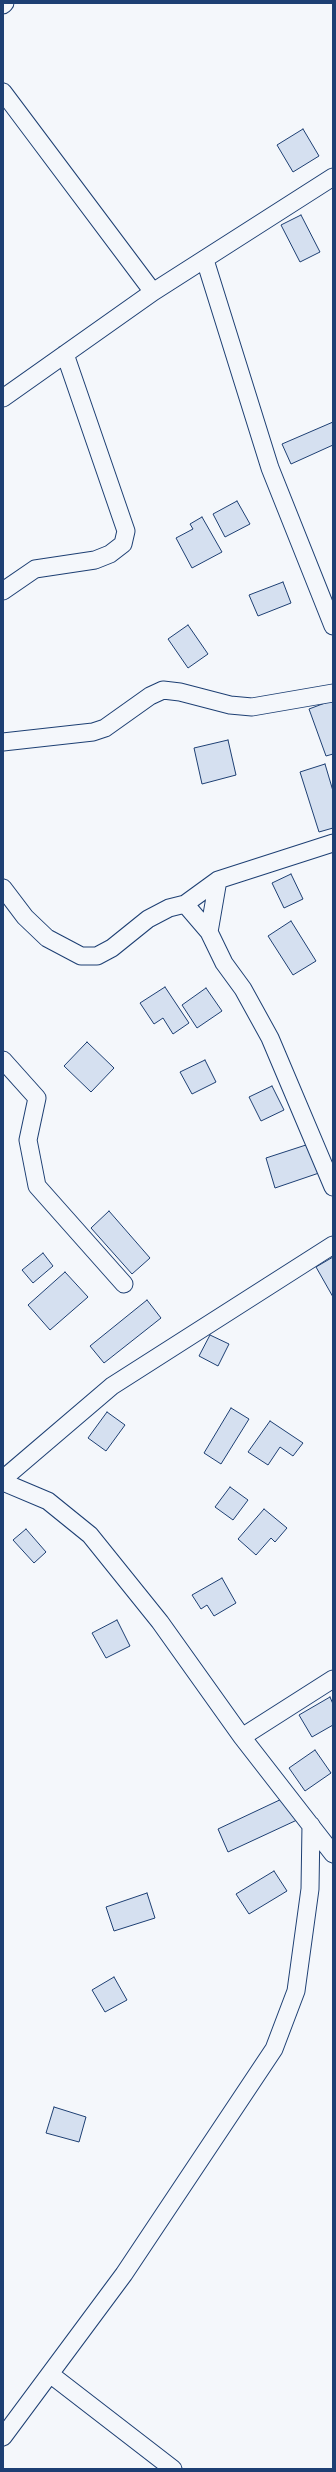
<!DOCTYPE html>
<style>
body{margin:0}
#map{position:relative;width:336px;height:2472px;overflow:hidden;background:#f4f7fb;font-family:"Work Sans",sans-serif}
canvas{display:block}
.frame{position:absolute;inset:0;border:4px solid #1d3f73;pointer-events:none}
</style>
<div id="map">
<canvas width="336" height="2472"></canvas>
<div class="frame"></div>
</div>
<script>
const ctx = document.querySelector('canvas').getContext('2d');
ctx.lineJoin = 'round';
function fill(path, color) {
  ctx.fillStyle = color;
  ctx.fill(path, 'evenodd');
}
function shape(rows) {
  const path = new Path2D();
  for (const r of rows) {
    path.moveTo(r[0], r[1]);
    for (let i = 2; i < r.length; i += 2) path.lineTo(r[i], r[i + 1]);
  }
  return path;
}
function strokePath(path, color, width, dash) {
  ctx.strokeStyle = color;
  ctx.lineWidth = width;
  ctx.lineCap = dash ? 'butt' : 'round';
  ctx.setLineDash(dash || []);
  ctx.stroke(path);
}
const building = shape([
 [303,129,319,156,293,172,277,145,303,129],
 [301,215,320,252,300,262,281,225,301,215],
 [333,422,333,445,291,464,282,444,333,422],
 [237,501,250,524,225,537,213,514,237,501],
 [202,517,222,552,192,568,176,538,193,529,190,524,202,517],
 [283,582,291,603,258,616,249,595,283,582],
 [188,625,208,654,188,668,168,639,188,625],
 [333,700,333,754,326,756,309,709,333,700],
 [228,740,236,775,202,784,194,748,228,740],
 [325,764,333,791,333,828,319,832,300,772,325,764],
 [291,874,303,899,284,908,272,883,291,874],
 [291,921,316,961,293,975,268,936,291,921],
 [165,987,189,1023,173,1034,163,1018,154,1024,140,1003,165,987],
 [206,988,222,1011,197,1028,182,1005,206,988],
 [87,1042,114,1068,91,1092,64,1066,87,1042],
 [205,1060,216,1082,192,1094,180,1072,205,1060],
 [272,1086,284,1110,261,1121,249,1097,272,1086],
 [309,1144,319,1173,275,1188,266,1158,309,1144],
 [109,1211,150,1258,132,1274,91,1228,109,1211],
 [43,1253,53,1266,33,1283,22,1270,43,1253],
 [333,1257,333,1297,316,1267,333,1257],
 [65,1272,88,1297,50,1330,28,1305,65,1272],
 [147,1300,161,1318,104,1363,90,1346,147,1300],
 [210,1335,229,1344,218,1366,199,1356,210,1335],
 [231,1408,249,1419,221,1464,204,1453,231,1408],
 [107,1412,125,1425,106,1451,88,1438,107,1412],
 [270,1421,303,1443,293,1456,280,1447,268,1465,248,1452,270,1421],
 [230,1487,248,1500,233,1520,215,1507,230,1487],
 [264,1509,287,1528,275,1542,271,1538,256,1555,238,1539,264,1509],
 [26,1529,46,1552,34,1563,13,1540,26,1529],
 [222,1578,236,1603,214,1616,207,1605,201,1609,192,1595,222,1578],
 [117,1620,130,1646,106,1658,92,1633,117,1620],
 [330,1697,333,1704,333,1725,312,1737,299,1715,330,1697],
 [315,1750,331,1773,305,1791,289,1768,315,1750],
 [286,1797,297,1820,228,1852,218,1829,286,1797],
 [274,1871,287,1891,249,1914,236,1894,274,1871],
 [147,1893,155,1918,114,1931,106,1907,147,1893],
 [114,1977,127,2000,105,2012,92,1990,114,1977],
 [54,2107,86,2117,79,2142,46,2133,54,2107]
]);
fill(building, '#d5e0f0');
strokePath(building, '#1d3f73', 1);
const minor = shape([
 [3,5,5,3],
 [3,92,153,292],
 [205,260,270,468,333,626],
 [3,398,153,292,333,177],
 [3,591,35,569,95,560,110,554,123,544,126,531,65,354],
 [3,742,93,732,105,728,150,696,163,690,180,692,230,705,252,707,333,693],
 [3,888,25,917,47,938,81,956,97,956,112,948,148,919,169,908,185,904,218,880,333,843],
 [185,904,209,932,224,963,243,989,270,1038,333,1187],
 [209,932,218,880],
 [3,1060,37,1098,28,1140,37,1186,124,1284],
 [3,1479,112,1386,333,1245],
 [3,1482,48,1501,90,1535,160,1622,242,1737,333,1854],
 [242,1737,333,1679],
 [50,2374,173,2469],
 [3,2437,124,2274,274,2049,296,1991,310,1889,311,1825]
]);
strokePath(minor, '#1d3f73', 19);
strokePath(minor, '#f4f7fb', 17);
</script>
